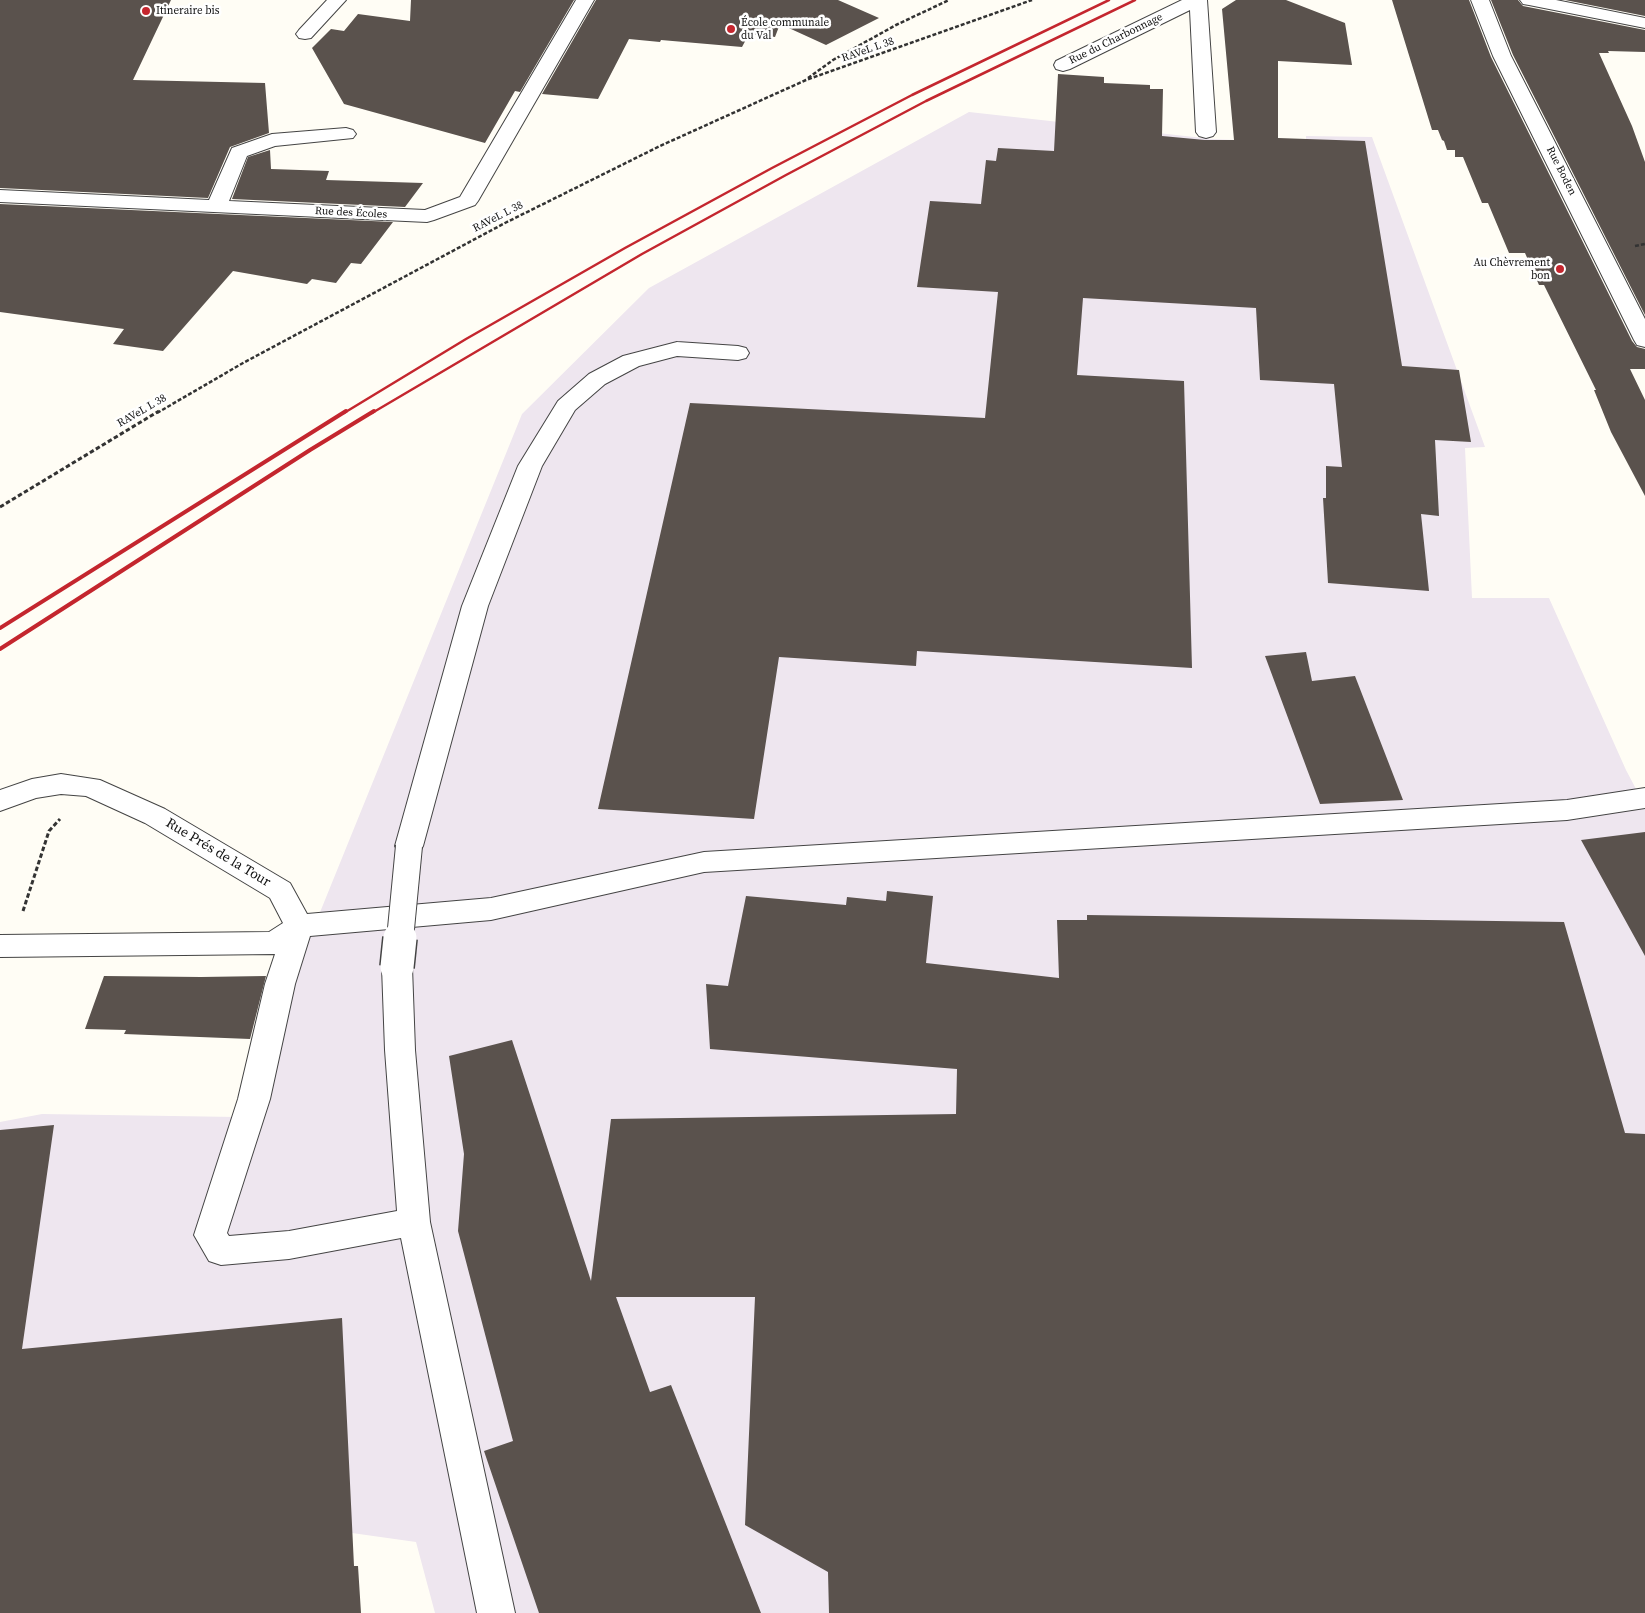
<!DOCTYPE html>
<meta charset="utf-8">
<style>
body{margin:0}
canvas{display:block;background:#fffdf5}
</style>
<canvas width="1645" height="1613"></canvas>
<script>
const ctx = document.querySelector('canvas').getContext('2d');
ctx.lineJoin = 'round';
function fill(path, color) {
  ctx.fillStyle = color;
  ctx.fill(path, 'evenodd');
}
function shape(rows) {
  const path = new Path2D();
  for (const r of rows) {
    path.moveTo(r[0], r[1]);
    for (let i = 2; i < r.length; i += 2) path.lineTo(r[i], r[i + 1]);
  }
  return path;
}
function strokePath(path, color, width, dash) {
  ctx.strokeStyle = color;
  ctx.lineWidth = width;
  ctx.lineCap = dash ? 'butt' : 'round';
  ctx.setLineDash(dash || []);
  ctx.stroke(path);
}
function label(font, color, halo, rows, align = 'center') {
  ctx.font = font + ' "Source Serif 4",serif';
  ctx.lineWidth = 5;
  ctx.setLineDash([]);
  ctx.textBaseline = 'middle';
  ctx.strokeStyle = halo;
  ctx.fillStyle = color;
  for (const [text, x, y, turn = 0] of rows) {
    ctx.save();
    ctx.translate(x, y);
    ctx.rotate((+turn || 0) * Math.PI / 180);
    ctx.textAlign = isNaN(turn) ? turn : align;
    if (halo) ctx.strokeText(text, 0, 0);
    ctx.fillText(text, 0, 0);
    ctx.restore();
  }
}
fill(shape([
 [969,112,1212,139,1306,143,1306,136,1372,137,1485,447,1465,448,1472,598,1549,598,1626,770,1645,806,1645,1613,435,1613,416,1542,352,1533,0,1513,0,1122,42,1114,237,1117,522,414,649,288]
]), '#eee6ef');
fill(shape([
 [0,0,171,0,133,80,265,83,269,133,230,147,208,198,0,188],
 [411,0,574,0,520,92,515,91,485,143,344,104,312,48,331,29,344,31,358,14,410,21],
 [596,0,838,0,879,18,826,45,780,24,775,37,749,34,742,47,661,40,660,42,629,39,598,99,542,94],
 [1236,0,1286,0,1345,23,1352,65,1278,61,1278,138,1365,141,1402,366,1459,370,1471,442,1435,440,1439,516,1421,514,1429,591,1328,583,1323,498,1326,498,1326,466,1342,467,1334,384,1260,380,1256,308,1083,298,1077,375,1184,381,1192,668,917,651,916,666,779,657,754,819,598,809,690,403,985,418,998,292,917,287,930,201,981,204,986,160,996,161,998,148,1054,151,1058,74,1104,77,1104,83,1150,85,1150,89,1163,89,1162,136,1205,140,1234,140,1222,9],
 [1392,0,1469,0,1491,57,1632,341,1637,347,1645,349,1645,369,1630,369,1645,400,1645,496,1611,432,1594,390,1596,390,1544,285,1539,285,1525,253,1509,253,1488,203,1482,203,1463,157,1455,157,1455,150,1447,150,1444,141,1442,140,1438,130,1432,130],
 [1491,0,1518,0,1523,6,1645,30,1645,52,1608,51,1609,53,1599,53,1632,126,1645,162,1645,315,1513,55],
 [1565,0,1645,0,1645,16],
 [270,150,271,169,329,171,326,180,423,183,405,207,232,199,248,157],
 [0,204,393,222,361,264,351,263,336,283,312,279,307,284,233,271,163,351,113,344,124,329,0,312],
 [1306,652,1312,681,1355,676,1403,800,1320,804,1265,656],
 [1645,832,1645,956,1581,840],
 [887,891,933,896,926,963,1059,978,1057,920,1087,920,1087,915,1564,922,1625,1133,1645,1134,1645,1613,829,1613,828,1572,745,1525,755,1297,616,1297,650,1392,671,1385,761,1613,539,1613,484,1451,513,1441,458,1231,464,1154,449,1056,512,1040,591,1281,611,1119,956,1114,957,1069,710,1049,706,984,728,986,746,896,846,905,847,897,886,901],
 [104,976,201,977,266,976,250,1039,124,1034,126,1030,85,1029],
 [54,1125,22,1349,342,1318,354,1566,358,1566,361,1613,0,1613,0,1130]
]), '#5a524d');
const minor = shape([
 [327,0,346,0,311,38,305,39,299,38,296,34,299,30,327,0],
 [576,0,594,0,478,201,475,205,434,220,427,222,0,202,0,190,209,200,232,148,272,134,346,128,353,130,356,134,353,138,275,146,247,156,229,201,425,210,460,197,576,0],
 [1182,0,1207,0,1216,132,1213,136,1206,138,1199,136,1196,132,1190,10,1070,69,1063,71,1056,69,1054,65,1056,61,1182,0],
 [1471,0,1489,0,1511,56,1645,319,1645,347,1637,345,1634,340,1493,56,1471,0],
 [1520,0,1556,0,1645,18,1645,28,1529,5,1523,4,1520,0],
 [677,342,738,346,746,348,749,353,746,358,738,360,677,356,639,366,605,384,575,410,542,466,488,606,423,846,419,853,409,856,399,853,395,846,462,606,518,466,558,401,589,374,623,356,677,342],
 [61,774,100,780,165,809,290,883,307,914,491,898,704,852,1567,800,1645,788,1645,808,1567,820,704,872,491,920,310,936,295,984,270,1099,227,1233,229,1236,289,1231,397,1211,385,1050,382,967,387,959,397,956,407,959,412,967,415,1050,430,1222,515,1613,477,1613,401,1238,289,1259,221,1265,209,1261,194,1235,238,1099,265,984,275,954,0,957,0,935,269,932,283,923,270,898,145,823,86,796,61,794,36,798,0,811,0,790,32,779,61,774]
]);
strokePath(minor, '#444', 2);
strokePath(shape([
 [808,78,833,60,896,25,949,0],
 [1635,246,1645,244],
 [157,413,243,363,505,223,660,146,806,80,1032,0]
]), '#333', 2.5, [4, 2]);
strokePath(shape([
 [0,507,159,411],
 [23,911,49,831,60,819]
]), '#333', 3, [4.5, 2.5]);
fill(minor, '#fff');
strokePath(shape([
 [344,413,466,339,625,248,772,168,912,95,1109,0],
 [372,413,642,254,786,175,926,101,1135,0]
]), '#c4262e', 2.5);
strokePath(shape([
 [0,628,346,411],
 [0,649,310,450,374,411]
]), '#c4262e', 4);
const minorBridgeFar1 = shape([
 [400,939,409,846]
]);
const minorBridge = shape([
 [397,967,400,938]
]);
strokePath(minorBridgeFar1, '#444', 28, []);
strokePath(minorBridge, '#444', 36, []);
strokePath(minorBridgeFar1, '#fff', 26);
strokePath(minorBridge, '#fff', 33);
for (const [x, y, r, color] of [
 [146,11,5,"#c4262e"],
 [731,29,5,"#c4262e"],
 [1560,269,5,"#c4262e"]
]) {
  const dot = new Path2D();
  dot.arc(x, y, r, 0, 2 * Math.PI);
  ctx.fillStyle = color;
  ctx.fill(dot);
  strokePath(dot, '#fff', 2);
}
label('11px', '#111', '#fff', [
 ["Itineraire bis",156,11],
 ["École communale",741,23],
 ["du Val",741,36],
 ["Au Chèvrement",1550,263,"right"],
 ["bon",1550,276,"right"]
], 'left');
label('11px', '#111', '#fff', [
 ["Rue du Charbonnage",1116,39,-26],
 ["RAVeL L 38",868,50,-19],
 ["Rue Boden",1561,171,63],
 ["Rue des Écoles",351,213,3],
 ["RAVeL L 38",498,217,-27],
 ["RAVeL L 38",142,411,-30]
]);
label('14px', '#111', '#fff', [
 ["Rue Prés de la Tour",218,853,31]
]);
</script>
